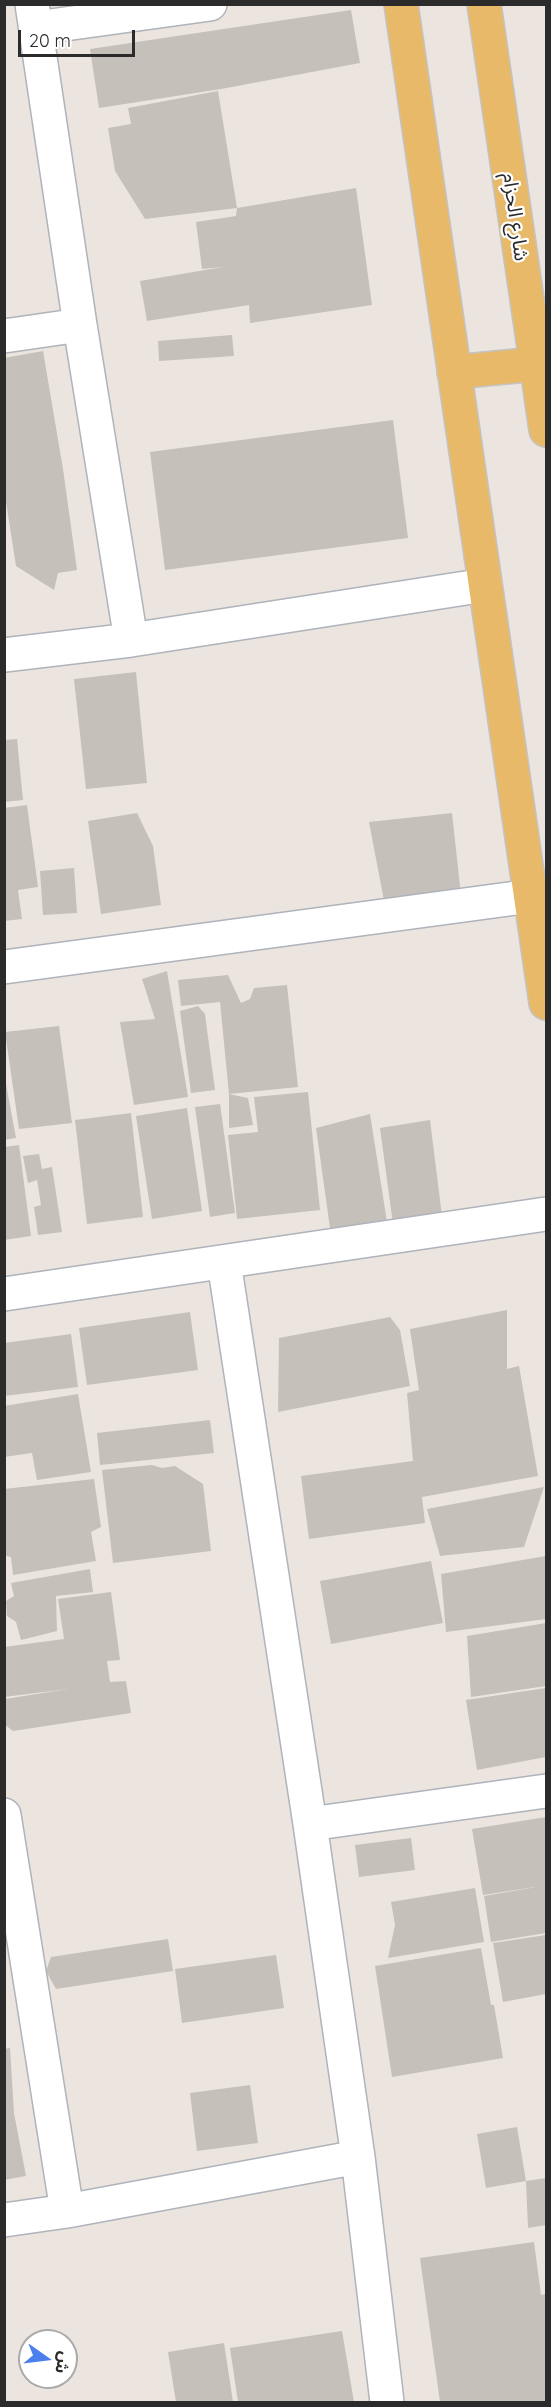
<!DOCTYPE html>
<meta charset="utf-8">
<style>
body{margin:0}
#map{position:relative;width:551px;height:2407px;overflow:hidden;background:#ece5df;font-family:Quicksand,"Noto Sans Arabic",sans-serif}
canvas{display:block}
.frame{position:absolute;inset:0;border:6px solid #2b2b2b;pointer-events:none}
.north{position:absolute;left:18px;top:2329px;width:60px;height:60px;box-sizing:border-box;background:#fff;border:2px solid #aaa;border-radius:50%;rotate:104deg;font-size:16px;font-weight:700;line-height:24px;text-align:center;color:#2b2b2b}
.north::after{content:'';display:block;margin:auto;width:21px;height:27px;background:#4b7fed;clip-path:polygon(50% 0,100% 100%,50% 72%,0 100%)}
.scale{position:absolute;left:18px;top:30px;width:117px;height:27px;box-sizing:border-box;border:3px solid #2b2b2b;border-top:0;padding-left:8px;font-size:18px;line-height:21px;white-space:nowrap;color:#2b2b2b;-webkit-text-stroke:4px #fff;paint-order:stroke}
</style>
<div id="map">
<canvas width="551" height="2407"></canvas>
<div class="frame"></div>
<div class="north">ش</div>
<div class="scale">20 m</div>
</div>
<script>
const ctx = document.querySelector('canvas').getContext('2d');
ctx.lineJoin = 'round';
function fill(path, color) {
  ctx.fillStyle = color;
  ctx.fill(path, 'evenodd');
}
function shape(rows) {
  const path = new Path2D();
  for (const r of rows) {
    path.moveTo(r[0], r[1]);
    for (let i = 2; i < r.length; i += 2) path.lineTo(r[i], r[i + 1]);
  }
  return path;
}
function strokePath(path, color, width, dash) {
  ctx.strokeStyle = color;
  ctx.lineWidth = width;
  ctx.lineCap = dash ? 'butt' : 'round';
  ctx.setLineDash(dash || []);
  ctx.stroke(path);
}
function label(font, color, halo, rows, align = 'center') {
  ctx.font = font + ' Quicksand,"Noto Sans Arabic",sans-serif';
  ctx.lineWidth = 4.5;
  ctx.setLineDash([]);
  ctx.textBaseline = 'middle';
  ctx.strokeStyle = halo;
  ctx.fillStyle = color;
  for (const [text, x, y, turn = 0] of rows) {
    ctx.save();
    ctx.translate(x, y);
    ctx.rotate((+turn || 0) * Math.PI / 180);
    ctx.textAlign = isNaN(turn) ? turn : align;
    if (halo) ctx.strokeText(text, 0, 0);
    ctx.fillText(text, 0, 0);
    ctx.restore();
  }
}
fill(shape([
 [351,10,360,63,221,89,99,108,90,49],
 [218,91,237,208,145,219,115,171,108,128,131,124,128,108],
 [356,188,372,305,250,323,249,305,147,321,140,281,223,267,202,269,196,222,236,216,237,208],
 [232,335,234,356,159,361,158,341],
 [43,351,63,469,77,570,58,573,54,590,16,566,4,489,4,358],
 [393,420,408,538,165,570,150,452],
 [136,672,147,783,86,789,74,679],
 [17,739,23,800,4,802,4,740],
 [27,805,38,887,18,890,22,919,4,921,4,808],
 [137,813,153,846,161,905,101,914,88,821],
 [452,813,461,895,385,906,369,822],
 [74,868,77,913,43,915,40,871],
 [167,971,188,1097,134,1105,120,1022,155,1019,142,979],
 [228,975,241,1003,250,999,254,988,287,985,298,1087,229,1094,220,1002,181,1006,178,980],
 [198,1006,205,1014,215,1090,191,1093,180,1011],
 [59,1026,72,1123,19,1129,5,1032],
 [4,1073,16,1138,4,1140],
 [308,1092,320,1210,237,1219,228,1135,258,1132,254,1097],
 [229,1094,248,1098,253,1125,229,1128],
 [220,1104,235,1213,210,1217,195,1107],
 [187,1108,202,1211,152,1219,136,1116],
 [131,1113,143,1217,87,1224,75,1120],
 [370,1114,387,1222,330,1228,316,1128],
 [430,1120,442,1216,393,1224,380,1128],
 [19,1145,31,1236,4,1240,4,1147],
 [39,1154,42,1169,52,1167,62,1232,38,1235,34,1207,41,1205,37,1180,28,1183,23,1156],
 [507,1310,507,1369,519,1366,538,1476,422,1497,425,1523,309,1539,301,1476,413,1461,407,1393,419,1390,410,1329],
 [190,1312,198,1370,87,1385,79,1328],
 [390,1317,400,1330,410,1386,278,1412,279,1338],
 [71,1334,78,1387,4,1396,4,1343],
 [78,1394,91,1472,37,1480,32,1453,4,1457,4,1406],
 [210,1420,214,1453,100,1465,97,1433],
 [152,1465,162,1468,175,1466,203,1484,211,1551,113,1563,102,1470],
 [94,1479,101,1527,91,1532,96,1561,13,1575,11,1557,4,1555,4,1489],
 [544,1487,524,1547,440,1556,427,1509],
 [546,1556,546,1619,446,1632,441,1574],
 [431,1561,443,1623,331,1644,320,1581],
 [90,1569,93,1592,56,1596,57,1631,21,1640,16,1622,7,1616,6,1601,14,1596,11,1583],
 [111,1592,120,1660,107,1661,110,1682,126,1681,131,1713,13,1731,4,1724,5,1699,68,1689,4,1697,4,1647,64,1639,58,1599],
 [546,1623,546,1686,471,1697,467,1636],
 [546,1688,546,1757,477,1770,466,1700],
 [546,1817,546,1933,491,1942,484,1896,542,1886,483,1895,472,1829],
 [411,1838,415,1870,359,1877,355,1845],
 [475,1888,484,1942,388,1958,395,1925,391,1902],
 [546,1935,546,1994,503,2002,493,1943],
 [168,1939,173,1971,56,1989,46,1971,51,1957],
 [481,1948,491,2005,494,2005,503,2058,392,2077,375,1966],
 [276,1955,284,2008,182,2023,175,1969],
 [10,2048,14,2113,26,2176,4,2180,4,2049],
 [250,2085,258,2143,197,2151,190,2093],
 [517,2127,526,2181,486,2188,477,2134],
 [546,2178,546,2225,528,2228,526,2181],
 [534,2242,541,2295,546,2294,546,2402,440,2402,420,2258],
 [342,2331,354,2402,238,2402,230,2348],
 [224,2343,233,2402,176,2402,168,2352]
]), '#c5c0ba');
const minor = shape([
 [32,4,80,325,131,640],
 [36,28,210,4],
 [4,336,80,325],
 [4,655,131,640,485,585],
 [4,967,531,896],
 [224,1262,310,1824,358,2157,387,2402],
 [4,1294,546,1214],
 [4,1815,67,2211],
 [310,1824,546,1791],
 [4,2220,67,2211,358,2157]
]);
const major = shape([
 [401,4,546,1003],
 [484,4,546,430],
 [454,372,537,364]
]);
strokePath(minor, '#afb3bb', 36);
strokePath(major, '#c4c4c4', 36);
strokePath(minor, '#fff', 33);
strokePath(major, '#e7b969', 33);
label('20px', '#2b2b2b', '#fff', [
 ["شارع الحزام",515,217,82]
]);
</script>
